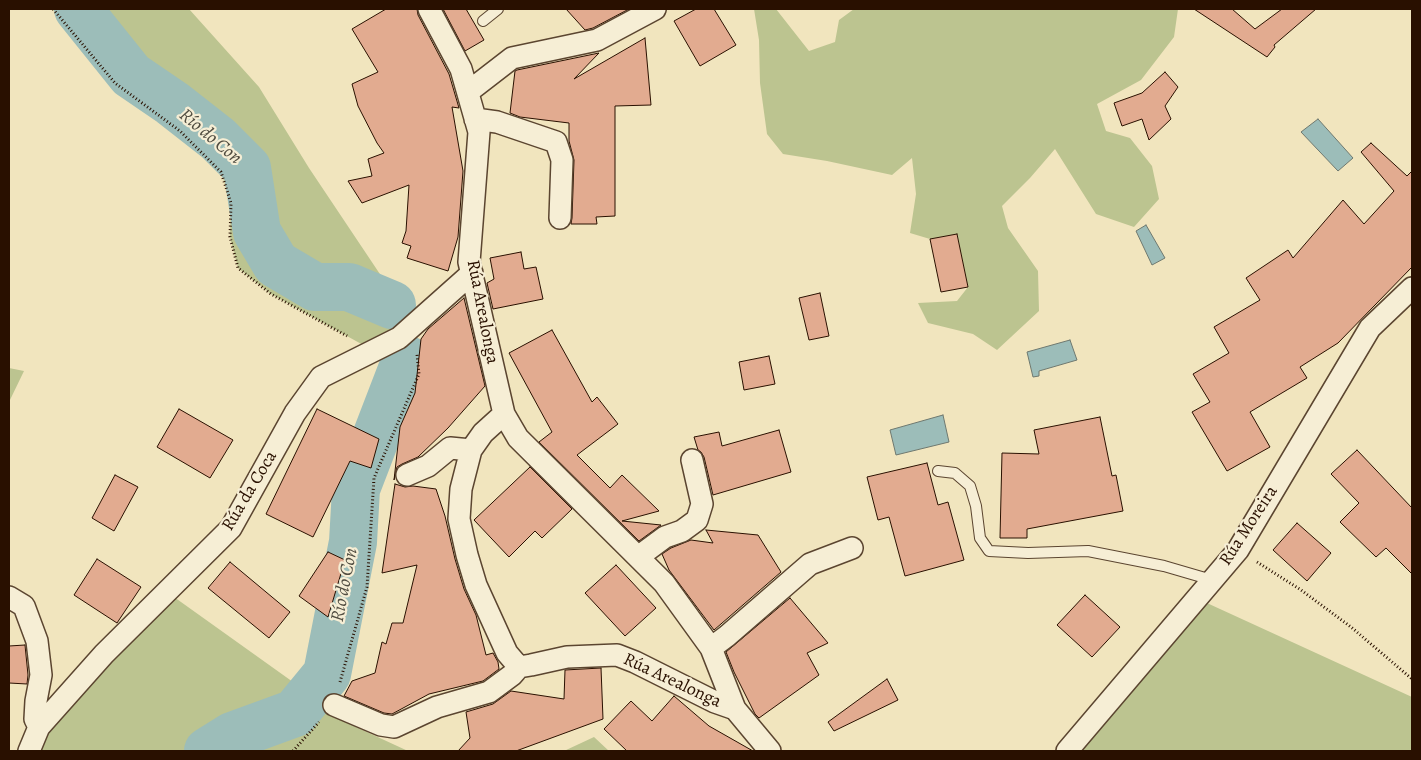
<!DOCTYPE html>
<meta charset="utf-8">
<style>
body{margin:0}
#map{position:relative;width:1421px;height:760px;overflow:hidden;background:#f1e5be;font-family:Alegreya,serif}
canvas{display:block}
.frame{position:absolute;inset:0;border:10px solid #291000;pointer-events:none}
</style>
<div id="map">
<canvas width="1421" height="760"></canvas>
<div class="frame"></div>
</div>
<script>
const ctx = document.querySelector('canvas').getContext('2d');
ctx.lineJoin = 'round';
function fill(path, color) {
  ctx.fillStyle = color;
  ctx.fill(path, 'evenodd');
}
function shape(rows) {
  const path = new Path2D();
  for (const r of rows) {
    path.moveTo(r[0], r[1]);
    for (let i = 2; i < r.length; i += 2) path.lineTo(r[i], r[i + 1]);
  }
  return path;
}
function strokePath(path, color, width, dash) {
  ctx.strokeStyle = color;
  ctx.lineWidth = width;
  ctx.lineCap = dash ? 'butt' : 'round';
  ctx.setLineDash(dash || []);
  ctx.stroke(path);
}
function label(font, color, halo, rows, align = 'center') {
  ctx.font = font + ' Alegreya,serif';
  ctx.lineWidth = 4.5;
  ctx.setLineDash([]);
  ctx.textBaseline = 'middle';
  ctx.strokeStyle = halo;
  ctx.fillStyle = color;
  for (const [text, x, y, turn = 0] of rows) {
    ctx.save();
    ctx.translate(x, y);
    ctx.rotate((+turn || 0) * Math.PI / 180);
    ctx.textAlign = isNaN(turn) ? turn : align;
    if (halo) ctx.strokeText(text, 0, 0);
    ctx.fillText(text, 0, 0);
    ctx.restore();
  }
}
fill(shape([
 [51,9,189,9,259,87,309,168,414,325,374,351,271,294,238,268,230,237,231,203,221,172,180,131,115,83,56,12],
 [754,9,776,9,809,51,835,42,839,20,854,9,1178,9,1174,37,1141,80,1097,104,1106,131,1130,138,1152,166,1159,199,1134,227,1096,214,1055,149,1030,178,1002,206,1008,228,1038,271,1039,311,997,350,973,334,928,323,918,303,957,301,968,287,957,234,930,239,910,233,916,194,912,158,892,175,827,161,783,154,767,134,760,83,759,40],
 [9,368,24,371,9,402],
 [167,592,356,727,408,751,29,751],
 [1196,598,1412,697,1412,751,1067,751],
 [594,737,609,751,564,751]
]), '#bcc490');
const water = shape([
 [1318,119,1353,158,1338,171,1301,132,1318,119],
 [1146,225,1165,258,1152,265,1136,231,1146,225],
 [1070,340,1077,360,1039,371,1039,376,1033,377,1027,352,1070,340],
 [943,415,949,442,896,455,890,430,943,415]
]);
fill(water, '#9cbdb9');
strokePath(water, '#6e786f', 1);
strokePath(shape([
 [78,9,131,75,172,103,218,139,247,168,257,232,276,264,315,287,349,287,392,305],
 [208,751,232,736,295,713,327,674,353,542,356,489,406,359]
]), '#9cbdb9', 48);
const building = shape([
 [386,9,417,9,418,15,449,74,459,108,452,107,463,171,458,237,448,271,407,258,411,246,402,243,406,231,409,185,362,203,348,181,372,176,368,159,384,153,377,143,358,106,352,84,378,72,352,29,386,9],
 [443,9,466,9,484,40,465,51,443,9],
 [566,9,629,9,593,28,585,30,566,9],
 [696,9,714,9,736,45,700,66,674,21,696,9],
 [1194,9,1232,9,1255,29,1282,9,1316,9,1274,45,1275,47,1267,57,1194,9],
 [645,38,651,105,615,106,615,216,596,217,597,224,571,224,572,218,574,160,569,141,569,123,520,117,510,113,515,71,517,70,599,53,574,79,645,38],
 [1165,72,1178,87,1165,106,1171,119,1149,140,1142,119,1122,126,1114,103,1142,93,1165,72],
 [1371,143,1407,176,1412,171,1412,267,1338,343,1300,367,1307,378,1250,412,1270,447,1227,471,1192,412,1210,402,1193,374,1229,353,1214,327,1260,300,1246,278,1288,250,1293,258,1343,200,1364,224,1394,191,1361,152,1371,143],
 [957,234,968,287,941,292,930,239,957,234],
 [521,252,524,269,536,267,543,299,493,309,487,283,494,279,490,258,521,252],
 [820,293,829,336,809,340,799,298,820,293],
 [464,298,485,386,448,428,418,457,402,464,397,467,394,480,400,427,415,393,421,339,428,329,464,298],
 [552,330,592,402,597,397,618,424,577,455,610,488,622,475,659,511,622,521,661,525,639,541,539,442,552,432,509,353,552,330],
 [769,356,775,384,744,390,739,362,769,356],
 [179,409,233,440,210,478,157,447,179,409],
 [317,409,379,439,371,468,350,461,313,537,266,514,317,409],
 [1100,417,1112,476,1116,475,1123,511,1027,529,1027,538,1000,538,1002,453,1039,454,1034,430,1100,417],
 [779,430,791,472,713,495,704,457,701,452,698,450,694,437,719,432,722,446,779,430],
 [1357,450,1412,508,1412,574,1386,548,1376,557,1340,522,1359,503,1331,474,1357,450],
 [927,463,938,505,948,502,964,560,905,576,889,517,878,520,867,477,927,463],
 [530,467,572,509,542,538,535,531,509,557,474,520,530,467],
 [115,475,138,487,114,531,92,518,115,475],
 [395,484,405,487,413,486,436,489,445,516,455,559,464,589,476,615,486,655,493,653,498,662,499,669,483,681,429,694,392,714,384,713,344,696,352,681,375,673,382,642,386,644,392,623,403,623,417,565,382,573,395,484],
 [1297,523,1331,553,1307,581,1273,550,1297,523],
 [706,530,758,535,781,572,714,630,669,570,662,554,671,548,691,540,713,543,706,530],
 [328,552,345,560,328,617,299,596,328,552],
 [97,559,141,587,117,623,74,595,97,559],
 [230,562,290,612,269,638,208,588,230,562],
 [616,565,656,608,625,636,585,593,616,565],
 [1085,595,1120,627,1092,657,1057,625,1085,595],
 [790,598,828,643,807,653,819,675,759,718,755,714,734,672,726,652,790,598],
 [25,645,28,675,27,684,9,683,9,646,25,645],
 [601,668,603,719,516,751,458,751,470,738,466,712,493,704,511,691,564,699,565,670,601,668],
 [887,679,898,700,834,731,828,722,887,679],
 [674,696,709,726,753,751,627,751,604,729,631,701,652,721,674,696]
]);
fill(building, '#e2ab90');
strokePath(building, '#291000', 1);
const service = shape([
 [483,21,498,9],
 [938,471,955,473,970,486,976,506,980,538,989,551,1028,553,1088,551,1164,566,1212,580]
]);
const minor = shape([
 [429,9,461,69,479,132,469,262,504,414,518,438,664,583,711,648,735,709,770,751],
 [468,92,512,58,597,40,655,9],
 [475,119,497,122,556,142,562,160,560,218],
 [504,414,483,433,471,450,461,489,459,519,467,555,476,585,507,653,519,667,531,665,567,657,617,655,635,662,715,702,735,709],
 [407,475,428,466,450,448,471,450],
 [638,557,665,537,682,531,697,520,702,504,692,460],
 [9,597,24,606,37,641,41,675,36,701,35,719,39,727],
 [711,648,727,636,810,564,852,548],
 [334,705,381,725,394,727,437,707,489,692,512,675,519,667],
 [29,751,39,727,104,654,231,528,295,413,321,377,399,338,472,273],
 [1067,751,1238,550,1370,328,1412,288]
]);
strokePath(service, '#5b4530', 12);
strokePath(minor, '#5b4530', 24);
strokePath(shape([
 [53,9,115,83,180,131,221,172,231,203,230,237,238,268,271,294,347,336],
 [1257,562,1301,590,1351,627,1412,679],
 [340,682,367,587,374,478,419,374,417,354],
 [293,751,319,722]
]), '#291000', 3, [1, 2.5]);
strokePath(service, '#f6eed5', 10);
strokePath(minor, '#f6eed5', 21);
label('18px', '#291000', '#f6eed5', [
 ["Rúa Arealonga",482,312,79],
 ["Rúa da Coca",250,491,-59],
 ["Rúa Moreira",1249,526,-57],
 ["Rúa Arealonga",672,681,25]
]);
label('italic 19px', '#514d41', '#f6eed5', [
 ["Río do Con",210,137,40],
 ["Río do Con",345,585,-79]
]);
</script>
